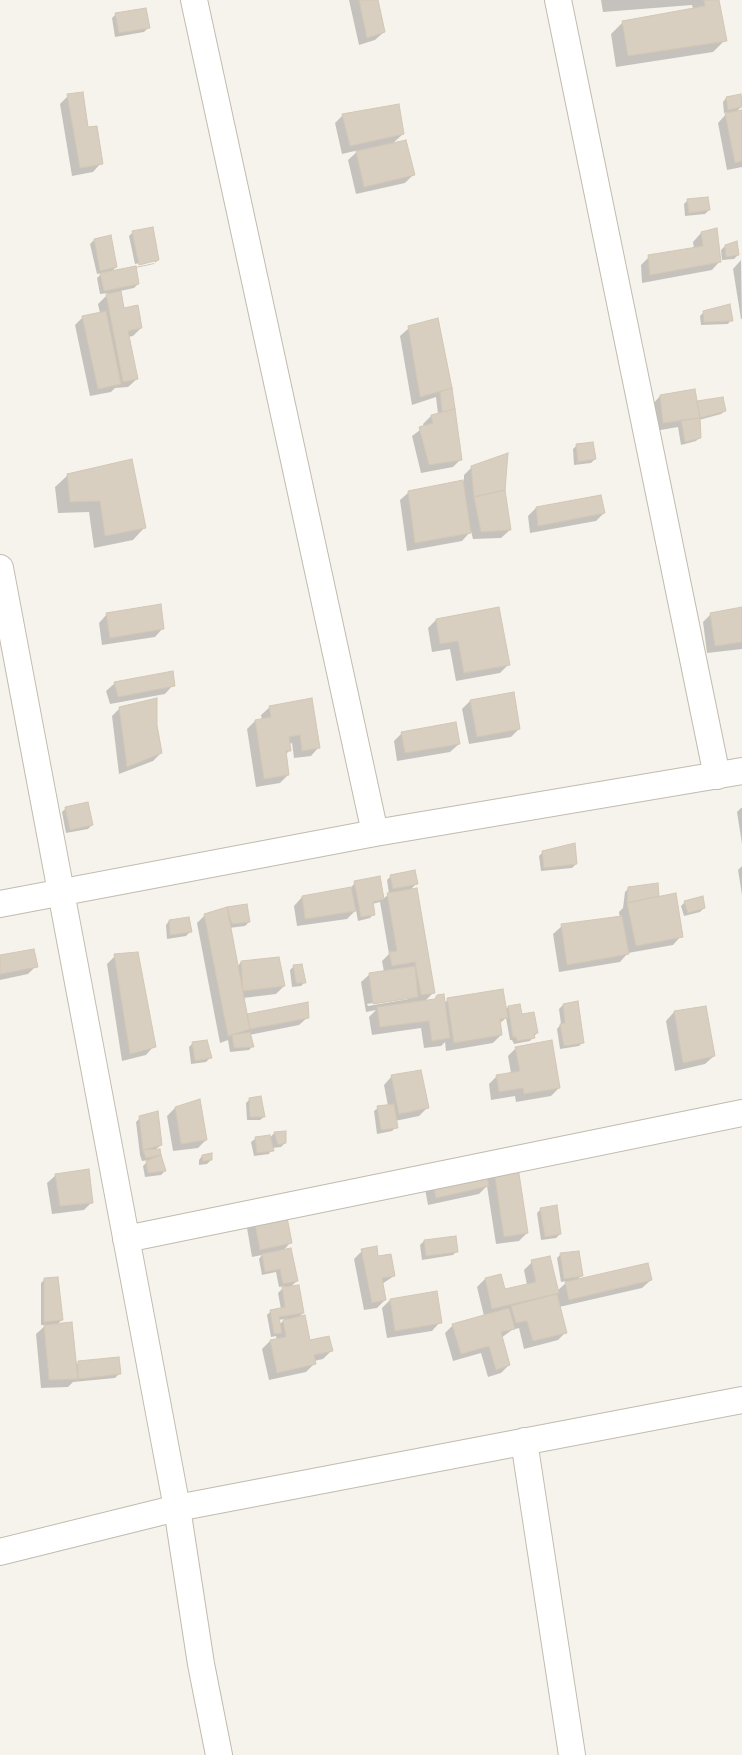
<!DOCTYPE html>
<style>
body{margin:0}
canvas{display:block;background:#f6f3ec}
</style>
<canvas width="742" height="1755"></canvas>
<script>
const ctx = document.querySelector('canvas').getContext('2d');
ctx.lineJoin = 'round';
function fill(path, color) {
  ctx.fillStyle = color;
  ctx.fill(path, 'evenodd');
}
function shape(rows) {
  const path = new Path2D();
  for (const r of rows) {
    path.moveTo(r[0], r[1]);
    for (let i = 2; i < r.length; i += 2) path.lineTo(r[i], r[i + 1]);
  }
  return path;
}
function strokePath(path, color, width, dash) {
  ctx.strokeStyle = color;
  ctx.lineWidth = width;
  ctx.lineCap = dash ? 'butt' : 'round';
  ctx.setLineDash(dash || []);
  ctx.stroke(path);
}
fill(shape([
 [349,0,377,0,384,32,375,40,359,45],
 [601,0,718,0,725,40,713,52,616,67,611,34,623,22,693,9,692,5,603,12],
 [116,14,148,28,144,32,115,37,112,18],
 [740,95,742,106,736,112,742,111,742,167,727,170,718,123,728,112,724,113,723,102,726,98],
 [68,96,87,129,101,163,93,172,72,176,60,104],
 [343,115,403,134,392,144,413,175,405,183,356,194,348,160,359,150,342,154,335,123],
 [688,200,709,210,705,214,685,216,684,204],
 [133,232,158,260,154,264,135,268,138,284,134,288,120,291,123,309,141,328,133,336,128,337,137,379,128,387,115,388,111,392,90,396,75,325,83,317,100,313,98,304,109,293,100,294,97,278,102,273,97,274,90,244,94,240,116,267,111,272,155,263,155,260,135,264,129,236],
 [701,233,720,261,712,270,642,283,641,265,649,257,694,249,693,242],
 [725,246,738,255,734,259,722,260,721,250],
 [741,260,742,319,741,319,733,269],
 [704,312,731,320,728,324,701,325,700,316],
 [409,328,451,388,461,459,453,467,421,473,412,436,424,427,423,424,431,416,438,414,436,397,412,405,400,336],
 [660,396,696,402,725,411,721,414,699,420,700,437,696,441,681,445,678,427,655,431,652,405],
 [577,445,595,459,591,463,574,465,573,449],
 [472,467,504,490,510,530,501,538,473,539,471,531,462,541,407,551,400,500,409,492,464,481,464,475],
 [68,475,145,527,133,540,94,548,89,512,58,513,55,487],
 [536,508,604,513,596,521,530,533,528,516],
 [742,608,742,649,707,653,703,622,711,614],
 [498,609,508,665,500,673,456,681,450,649,432,652,428,628,436,620],
 [107,614,163,628,155,637,102,645,99,623],
 [115,683,173,685,165,694,110,704,106,691],
 [470,701,519,729,511,737,469,744,462,709],
 [270,707,319,747,311,756,294,758,292,743,289,744,290,750,285,755,288,775,280,783,256,787,247,729,255,721,262,720,261,715],
 [120,708,155,725,161,753,153,761,119,774,112,716],
 [402,733,459,744,450,752,397,761,394,741],
 [66,808,92,825,88,829,66,833,62,812],
 [741,808,742,808,742,844,737,812],
 [543,852,576,864,572,868,541,871,539,856],
 [742,866,742,895,738,870],
 [391,876,416,884,410,890,434,992,425,1001,434,1000,438,996,444,1004,448,999,505,1010,508,1007,521,1016,537,1033,530,1041,514,1044,512,1040,510,1040,506,1018,499,1024,501,1035,493,1043,446,1051,445,1042,441,1046,424,1048,421,1028,372,1035,369,1017,376,1010,366,1012,361,982,370,974,384,972,382,961,389,954,380,902,372,904,374,914,370,918,358,921,356,910,347,919,297,926,294,906,302,897,351,888,355,882,383,899,389,894,387,880],
 [409,997,409,999,368,1006,367,1004],
 [629,888,657,896,655,898,681,936,673,945,628,953,620,962,559,972,553,934,562,926,620,918,619,912,623,908,625,892],
 [685,902,704,908,700,912,684,916,681,906],
 [246,906,249,922,245,926,229,928,237,967,241,962,284,986,276,994,243,998,246,1016,308,1017,299,1025,249,1035,252,1047,249,1050,230,1052,228,1040,220,1043,197,923,205,915],
 [169,921,190,932,186,936,167,939,166,925],
 [0,956,36,966,28,974,0,980],
 [115,956,154,1046,146,1055,122,1061,107,964],
 [294,966,304,983,301,986,292,987,290,970],
 [563,1005,583,1042,579,1046,560,1049,557,1029,561,1024,559,1009],
 [674,1012,714,1056,705,1064,675,1071,666,1021],
 [193,1043,210,1058,206,1062,191,1064,189,1047],
 [516,1048,559,1088,551,1096,516,1102,515,1096,491,1100,489,1084,497,1076,511,1073,508,1056],
 [392,1076,427,1108,419,1116,395,1121,396,1127,392,1131,377,1134,374,1111,378,1108,388,1106,384,1085],
 [250,1099,264,1117,260,1120,247,1120,246,1103],
 [175,1108,206,1140,198,1148,173,1151,167,1116],
 [140,1118,161,1145,155,1150,159,1150,165,1171,161,1175,145,1177,143,1166,149,1160,142,1161,140,1155,136,1122],
 [274,1133,285,1143,281,1147,272,1148,269,1154,254,1156,251,1142,255,1139,270,1138],
 [202,1156,211,1160,207,1164,199,1165,199,1160],
 [495,1172,527,1233,519,1241,496,1244,487,1186,479,1194,428,1205,425,1189,486,1180],
 [56,1175,92,1202,84,1210,52,1214,47,1183],
 [541,1209,560,1234,556,1238,541,1240,537,1213],
 [255,1220,290,1243,283,1251,297,1281,290,1287,303,1313,298,1318,309,1341,332,1350,323,1359,314,1361,314,1364,306,1372,269,1380,262,1349,270,1341,277,1340,276,1336,271,1337,267,1315,271,1311,281,1309,278,1293,285,1286,279,1287,276,1272,262,1275,259,1259,262,1255,252,1257,247,1228],
 [285,1319,279,1325,278,1320],
 [455,1237,457,1251,453,1255,422,1260,420,1245,424,1241],
 [362,1251,377,1257,394,1276,382,1284,385,1300,377,1308,364,1310,354,1259],
 [561,1254,582,1275,576,1281,651,1280,642,1288,559,1307,566,1332,558,1340,524,1349,519,1328,512,1330,501,1338,509,1365,501,1373,488,1377,481,1353,453,1361,445,1333,453,1325,484,1316,477,1287,485,1279,504,1291,527,1285,524,1270,532,1262,557,1291,568,1281,561,1282,557,1258],
 [45,1279,62,1320,56,1325,75,1366,78,1363,119,1374,115,1378,73,1382,68,1387,41,1388,36,1334,46,1325,41,1325,41,1283],
 [390,1300,440,1322,432,1331,387,1338,382,1308]
]), '#0003');
const building = shape([
 [359,0,378,0,385,32,367,38,359,0],
 [704,0,719,0,727,41,628,56,622,21,705,6,704,0],
 [146,8,150,28,119,33,115,13,146,8],
 [83,92,88,127,97,126,103,164,80,168,67,94,83,92],
 [741,94,742,107,728,110,726,97,741,94],
 [399,104,404,134,350,146,342,114,399,104],
 [742,110,742,161,735,163,725,113,742,110],
 [406,140,415,175,364,187,356,151,406,140],
 [708,197,710,210,689,213,687,199,708,197],
 [153,227,159,260,139,265,132,231,153,227],
 [717,228,721,262,650,275,648,255,703,246,701,232,717,228],
 [111,235,117,267,100,271,94,239,111,235],
 [737,241,739,255,726,257,725,245,737,241],
 [136,266,139,284,104,291,100,273,136,266],
 [121,291,124,308,138,305,142,328,128,331,138,379,123,382,106,294,121,291],
 [730,304,733,321,704,322,703,311,730,304],
 [106,311,121,384,98,389,82,316,106,311],
 [438,318,452,388,420,397,408,326,438,318],
 [452,388,455,409,442,412,440,392,452,388],
 [695,389,700,418,663,423,660,395,695,389],
 [723,397,726,411,700,418,697,401,723,397],
 [455,409,462,460,429,465,419,427,433,423,431,415,455,409],
 [700,418,701,438,685,442,681,420,700,418],
 [593,442,596,459,578,462,576,444,593,442],
 [508,453,505,490,474,497,471,466,508,453],
 [132,459,146,528,105,536,100,501,70,502,67,474,132,459],
 [463,480,471,533,415,543,408,491,463,480],
 [505,490,511,530,481,532,474,497,505,490],
 [601,495,605,513,538,526,536,507,601,495],
 [161,604,164,629,110,638,106,613,161,604],
 [499,607,510,665,464,673,458,641,440,644,436,619,499,607],
 [742,607,742,642,715,646,710,613,742,607],
 [173,671,175,686,118,697,114,682,173,671],
 [514,692,520,729,477,737,470,700,514,692],
 [157,698,157,725,162,753,127,767,119,707,157,698],
 [312,698,320,748,302,751,300,735,289,737,291,751,286,751,289,775,264,779,255,720,271,717,269,706,312,698],
 [456,722,460,744,405,753,401,732,456,722],
 [88,802,93,825,70,830,65,807,88,802],
 [575,843,577,864,544,868,542,851,575,843],
 [415,870,418,884,393,889,390,875,415,870],
 [380,876,384,899,373,902,375,915,361,917,354,881,380,876],
 [658,883,659,896,627,903,628,887,658,883],
 [351,887,356,911,305,919,302,896,351,887],
 [417,888,435,993,421,995,415,962,392,966,389,952,397,951,387,893,417,888],
 [676,893,683,937,636,946,627,903,676,893],
 [703,896,705,908,688,913,684,901,703,896],
 [247,904,250,922,232,924,227,907,247,904],
 [227,907,250,1029,228,1036,204,914,227,907],
 [622,916,629,954,567,965,561,924,622,916],
 [189,917,192,932,170,935,169,920,189,917],
 [34,949,38,967,0,974,0,955,34,949],
 [138,952,156,1047,130,1054,114,954,138,952],
 [279,957,285,986,243,991,241,961,279,957],
 [302,964,306,983,296,983,293,965,302,964],
 [415,966,418,997,373,1004,369,973,415,966],
 [503,989,508,1018,500,1019,502,1035,454,1043,447,998,503,989],
 [444,994,450,1038,432,1041,429,1021,380,1027,377,1007,435,999,437,995,444,994],
 [578,1001,584,1043,564,1046,560,1024,565,1023,563,1004,578,1001],
 [308,1002,309,1018,250,1029,247,1014,308,1002],
 [520,1004,522,1014,534,1012,538,1033,534,1034,535,1038,517,1041,516,1037,513,1037,508,1006,520,1004],
 [706,1006,715,1056,683,1063,674,1011,706,1006],
 [250,1032,254,1047,234,1048,232,1035,250,1032],
 [207,1040,212,1058,195,1061,192,1042,207,1040],
 [552,1040,560,1088,524,1094,523,1088,499,1092,496,1075,520,1071,515,1047,552,1040],
 [421,1070,429,1108,399,1114,391,1075,421,1070],
 [261,1096,265,1117,250,1117,249,1098,261,1096],
 [200,1099,207,1140,181,1144,175,1107,200,1099],
 [394,1104,398,1128,381,1130,377,1106,394,1104],
 [158,1111,162,1145,143,1150,139,1116,158,1111],
 [286,1131,286,1143,278,1145,274,1132,286,1131],
 [270,1135,274,1151,257,1153,255,1137,270,1135],
 [160,1149,161,1155,146,1158,143,1150,160,1149],
 [212,1153,212,1160,203,1161,202,1155,212,1153],
 [161,1155,166,1171,148,1173,146,1161,161,1155],
 [518,1167,528,1233,504,1237,494,1171,518,1167],
 [485,1168,489,1186,436,1198,432,1179,485,1168],
 [89,1169,93,1203,60,1206,55,1174,89,1169],
 [557,1205,561,1234,545,1237,540,1208,557,1205],
 [286,1212,292,1243,260,1250,254,1219,286,1212],
 [456,1236,458,1252,426,1256,424,1240,456,1236],
 [377,1246,378,1256,391,1254,395,1276,382,1278,386,1300,372,1303,361,1249,377,1246],
 [291,1248,298,1281,283,1284,280,1269,265,1272,262,1254,291,1248],
 [579,1251,583,1276,564,1279,560,1253,579,1251],
 [550,1256,559,1293,492,1309,485,1278,501,1274,505,1289,536,1282,531,1260,550,1256],
 [648,1263,652,1280,569,1300,565,1282,648,1263],
 [58,1277,63,1320,44,1322,44,1278,58,1277],
 [299,1285,304,1313,279,1317,282,1333,274,1334,270,1310,285,1307,282,1287,299,1285],
 [437,1291,442,1323,395,1331,390,1299,437,1291],
 [557,1294,567,1333,533,1341,527,1321,516,1323,511,1306,557,1294],
 [509,1308,515,1329,501,1332,510,1365,496,1370,489,1346,461,1354,452,1324,509,1308],
 [305,1315,310,1340,329,1336,333,1351,314,1355,316,1364,277,1373,270,1340,286,1337,283,1320,305,1315],
 [72,1322,78,1379,49,1380,44,1325,72,1322],
 [119,1357,121,1374,78,1379,78,1361,119,1357]
]);
fill(building, '#d8cfc1');
strokePath(building, '#d3c7b4', 1);
const street = shape([
 [194,0,375,833],
 [558,0,717,776],
 [0,568,177,1508,201,1664,219,1755],
 [0,904,375,833,742,771],
 [126,1239,742,1113],
 [524,1441,572,1755],
 [0,1552,177,1508,742,1400]
]);
strokePath(street, '#c2bbae', 28);
strokePath(street, '#fff', 26);
</script>
